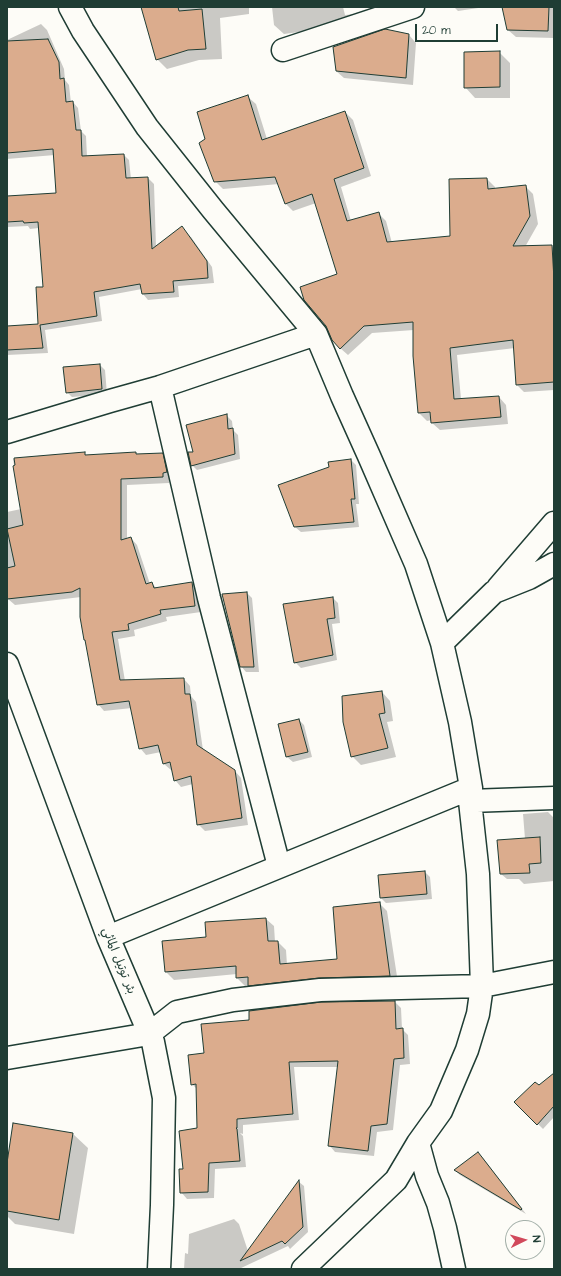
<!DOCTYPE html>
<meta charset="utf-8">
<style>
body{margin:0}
#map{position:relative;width:561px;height:1276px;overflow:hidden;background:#fdfcf7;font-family:"Architects Daughter",sans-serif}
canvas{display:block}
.frame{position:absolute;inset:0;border:8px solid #1f3d34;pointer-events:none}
.north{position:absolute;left:505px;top:1220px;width:40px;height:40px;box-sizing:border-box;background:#fdfcf7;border:1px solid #a4b0a9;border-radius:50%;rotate:85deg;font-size:11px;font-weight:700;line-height:16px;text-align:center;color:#1f3d34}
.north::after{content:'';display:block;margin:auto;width:14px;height:18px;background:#d1495b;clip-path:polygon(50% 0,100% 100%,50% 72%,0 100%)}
.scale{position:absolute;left:415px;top:24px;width:83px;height:18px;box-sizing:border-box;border:2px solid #1f3d34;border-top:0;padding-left:5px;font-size:12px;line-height:14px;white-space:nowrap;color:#1f3d34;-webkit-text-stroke:3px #fdfcf7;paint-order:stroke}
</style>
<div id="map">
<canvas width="561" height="1276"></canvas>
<div class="frame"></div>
<div class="north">N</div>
<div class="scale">20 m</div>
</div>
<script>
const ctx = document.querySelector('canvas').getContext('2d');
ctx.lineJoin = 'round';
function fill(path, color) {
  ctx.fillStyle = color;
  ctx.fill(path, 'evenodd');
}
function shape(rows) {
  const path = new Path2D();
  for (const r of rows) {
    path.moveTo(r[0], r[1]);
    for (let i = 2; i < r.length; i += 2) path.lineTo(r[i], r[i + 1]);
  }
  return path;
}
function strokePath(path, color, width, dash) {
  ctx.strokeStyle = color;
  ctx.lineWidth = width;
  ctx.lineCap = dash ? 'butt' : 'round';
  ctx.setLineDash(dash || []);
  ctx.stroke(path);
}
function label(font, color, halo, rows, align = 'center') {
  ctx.font = font + ' "Architects Daughter","Playpen Sans Arabic",sans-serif';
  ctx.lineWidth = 3.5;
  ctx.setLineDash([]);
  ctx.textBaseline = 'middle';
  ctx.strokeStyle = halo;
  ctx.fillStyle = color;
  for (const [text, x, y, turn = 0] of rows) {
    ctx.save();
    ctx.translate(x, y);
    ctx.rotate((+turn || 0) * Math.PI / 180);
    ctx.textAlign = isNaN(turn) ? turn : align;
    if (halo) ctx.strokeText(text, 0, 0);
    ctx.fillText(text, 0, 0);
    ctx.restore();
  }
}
fill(shape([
 [142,7,249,7,249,14,220,18,222,59,199,60,167,69,157,59],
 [272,7,343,7,345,15,355,14,363,22,337,27,284,34,274,25],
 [454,7,485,7,458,11],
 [503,7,554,7,554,38,516,37,508,30],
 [41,24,47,30,64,69,65,80,69,85,71,103,73,102,78,108,81,131,86,136,87,157,124,155,129,160,131,179,148,178,154,184,156,247,185,232,191,237,212,267,214,283,178,286,179,297,148,300,143,294,142,289,99,297,102,321,45,330,48,353,7,355,7,327,39,325,44,288,39,228,30,229,28,226,7,227,7,194,7,197,57,194,55,155,7,159,7,40],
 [409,35,416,43,413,85,344,78,336,71],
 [499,52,510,63,510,98,475,98,465,87],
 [248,97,256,104,267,139,345,112,353,120,371,176,341,187,351,221,378,213,386,221,392,243,451,237,487,179,495,187,495,189,525,186,533,194,538,224,525,247,552,246,554,248,554,390,524,392,517,385,515,348,457,355,461,399,499,397,506,405,508,424,440,430,432,423,432,420,427,421,419,413,414,330,372,333,348,355,340,348,339,274,316,203,293,211,286,204,279,184,223,189,215,181,206,140],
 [100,365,105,370,107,394,72,397,67,392],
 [227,416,232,421,233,430,238,435,240,459,197,470,192,465,194,453],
 [84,453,87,456,135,453,138,455,162,454,169,461,173,478,169,479,169,483,127,485,127,539,131,538,137,545,150,584,152,583,157,589,192,583,199,590,201,612,166,617,167,621,134,630,135,636,118,639,125,681,184,679,190,686,191,696,196,702,203,750,235,771,241,778,248,825,205,831,198,824,193,784,181,787,175,780,172,770,171,770,164,764,161,752,146,755,140,748,132,708,104,711,98,704,81,597,15,605,8,599,7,596,7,512,21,509,13,459],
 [351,460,356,465,359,504,356,504,359,527,301,532,295,527],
 [247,593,252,598,259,672,246,672,241,666,223,595],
 [333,598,338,603,340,623,332,624,337,660,301,668,295,662],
 [382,692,390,701,393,721,387,722,396,757,361,765,352,756],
 [299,720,304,725,312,757,293,762,287,757,279,724],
 [548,812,553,817,554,821,554,881,524,884,519,879,507,879,501,874,499,841,525,839,523,814],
 [425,872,430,877,432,899,386,903,381,898],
 [379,903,387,911,398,983,257,993,249,985,245,986,237,978,237,974,174,980,166,972,163,942,207,937,266,919,274,926,275,942,278,942,286,950,287,965,339,960],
 [395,1002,401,1008,402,1029,408,1035,410,1064,400,1065,393,1130,377,1132,374,1156,335,1152,329,1145,338,1067,294,1067,299,1120,243,1125,243,1134,240,1133,243,1136,246,1167,215,1169,214,1198,187,1199,181,1192,184,1170,198,1129,197,1089,192,1084,205,1054,250,1021],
 [554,1080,554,1117,543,1129,516,1102,539,1086],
 [14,1124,73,1134,88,1148,74,1234,15,1224,7,1216,7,1169],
 [478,1153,483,1158,526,1214,460,1175,455,1170],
 [299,1182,304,1186,308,1232,290,1249,288,1246,239,1269,184,1269,185,1253,188,1254,189,1234,234,1219,239,1224,248,1251]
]), '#0003');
const building = shape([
 [141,7,178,7,179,11,202,9,206,49,188,50,156,60,141,7],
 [502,7,549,7,548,31,507,30,502,7],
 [385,29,409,34,406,78,336,71,333,47,385,29],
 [48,39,59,62,60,79,64,78,66,102,73,101,76,130,81,130,82,156,124,154,126,178,148,177,152,249,182,226,207,261,208,278,173,281,174,292,142,294,140,284,94,292,97,316,40,325,43,348,7,350,7,326,38,324,36,287,43,287,38,222,24,223,23,221,7,222,7,196,56,193,53,149,7,153,7,41,48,39],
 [500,51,500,87,464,88,464,52,500,51],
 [248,95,262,140,345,111,364,168,334,179,347,221,379,212,387,242,450,236,449,179,487,178,488,189,526,185,530,216,513,246,552,245,554,280,554,382,516,385,513,340,450,348,454,399,499,396,501,417,431,423,430,412,418,413,413,356,413,322,364,326,340,349,332,340,326,326,304,300,300,287,337,274,312,194,285,204,275,177,214,182,199,143,205,139,197,112,248,95],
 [100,364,102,389,66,393,63,367,100,364],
 [227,414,228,429,233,428,235,454,191,466,188,452,193,452,186,425,227,414],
 [85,452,85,455,136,452,136,454,163,453,167,472,163,473,163,477,121,479,121,540,131,537,146,584,152,582,154,588,192,582,195,606,160,610,161,614,128,624,129,630,112,632,120,680,184,678,185,694,190,694,197,745,235,770,242,818,197,825,191,776,174,781,170,762,163,764,158,745,139,749,129,701,97,705,85,640,84,640,80,617,80,588,72,592,7,599,7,568,15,566,7,529,23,525,13,466,15,465,14,458,85,452],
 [351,459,355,499,351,499,354,522,294,527,278,485,329,467,328,462,351,459],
 [247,592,254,667,240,667,222,594,247,592],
 [333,597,335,618,327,619,333,655,294,663,283,604,333,597],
 [382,691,385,713,379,714,388,748,351,757,343,722,342,696,382,691],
 [299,719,308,752,286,757,278,724,299,719],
 [540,837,541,863,529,864,530,873,500,874,497,840,540,837],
 [425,871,427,894,380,898,378,875,425,871],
 [380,902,390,976,320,978,248,986,248,977,236,978,236,966,165,972,162,941,206,937,205,922,266,918,268,941,278,941,280,964,337,959,333,907,380,902],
 [395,1001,396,1029,403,1028,404,1058,394,1059,387,1124,371,1126,368,1151,328,1146,338,1061,289,1062,293,1114,237,1119,237,1128,236,1128,237,1129,240,1161,209,1163,208,1192,180,1193,179,1169,183,1169,179,1131,197,1128,196,1084,191,1085,188,1055,204,1053,201,1024,249,1020,249,1011,321,1002,395,1001],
 [554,1073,554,1106,537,1125,514,1102,535,1082,539,1085,554,1073],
 [13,1123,73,1133,59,1220,7,1211,7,1163,13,1123],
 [478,1152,522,1209,521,1210,454,1170,478,1152],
 [299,1180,303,1227,285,1244,282,1241,240,1261,299,1180]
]);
fill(building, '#dbac8d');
strokePath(building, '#1f3d34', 1);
const minor = shape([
 [70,7,83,31,147,127,213,210,316,334,342,396,369,456,416,564,442,643,460,722,471,788,470,801,478,874,482,986,478,1014,467,1050,441,1111,418,1143,396,1180,303,1269],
 [283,50,413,7],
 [160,387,209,598,279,866],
 [7,432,110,401,160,387,316,334],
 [498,588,554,523],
 [442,643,494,592,529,578,554,564],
 [7,664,108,937,153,1042,164,1098,162,1205,159,1269],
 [470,801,554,798],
 [108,937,471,788],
 [7,1058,149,1034,177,1012,233,1000,320,990,482,986,554,972],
 [418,1143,427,1176,438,1203,445,1228,454,1269]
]);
strokePath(minor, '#1f3d34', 25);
strokePath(minor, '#fdfcf7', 22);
label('12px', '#1f3d34', '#fdfcf7', [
 ["بئر توتيل المائي",118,961,68]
]);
</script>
